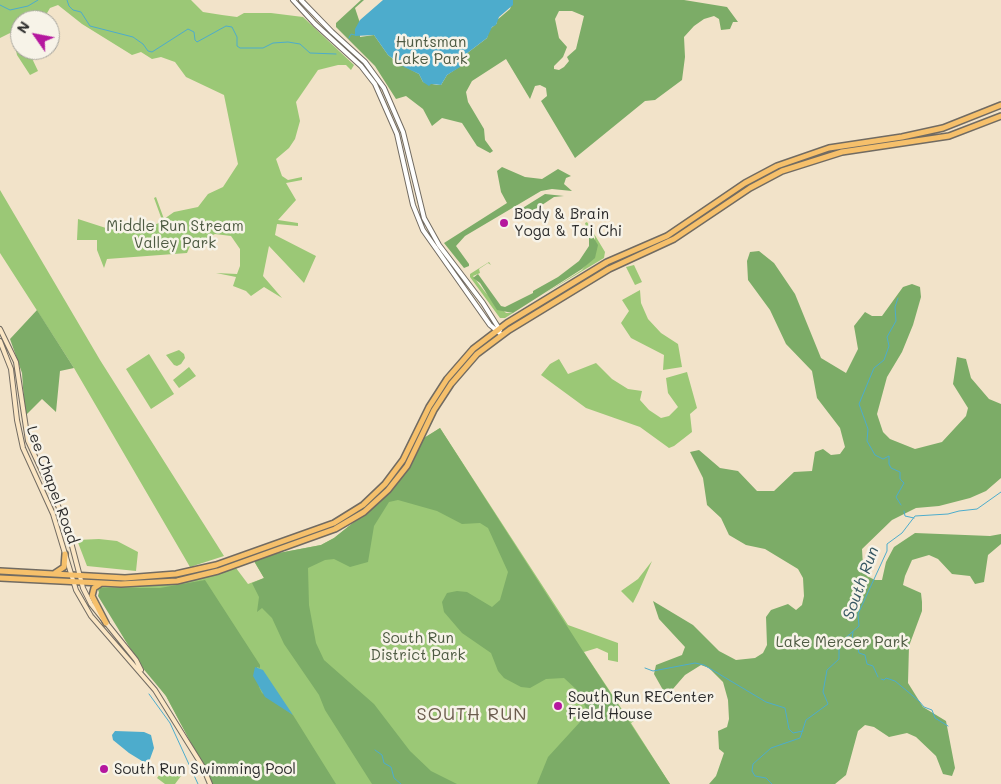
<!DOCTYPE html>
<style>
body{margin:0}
#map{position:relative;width:1001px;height:784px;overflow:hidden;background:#f2e3c9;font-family:Mali,sans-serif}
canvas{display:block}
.north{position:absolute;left:10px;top:10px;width:50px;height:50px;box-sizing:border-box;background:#f7f3e8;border:1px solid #a5a39c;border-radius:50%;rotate:303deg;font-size:14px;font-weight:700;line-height:20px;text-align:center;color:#2b2b2b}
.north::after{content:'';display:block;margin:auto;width:18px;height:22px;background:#b5179e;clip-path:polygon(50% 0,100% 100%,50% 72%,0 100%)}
</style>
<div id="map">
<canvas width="1001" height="784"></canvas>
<div class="north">N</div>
</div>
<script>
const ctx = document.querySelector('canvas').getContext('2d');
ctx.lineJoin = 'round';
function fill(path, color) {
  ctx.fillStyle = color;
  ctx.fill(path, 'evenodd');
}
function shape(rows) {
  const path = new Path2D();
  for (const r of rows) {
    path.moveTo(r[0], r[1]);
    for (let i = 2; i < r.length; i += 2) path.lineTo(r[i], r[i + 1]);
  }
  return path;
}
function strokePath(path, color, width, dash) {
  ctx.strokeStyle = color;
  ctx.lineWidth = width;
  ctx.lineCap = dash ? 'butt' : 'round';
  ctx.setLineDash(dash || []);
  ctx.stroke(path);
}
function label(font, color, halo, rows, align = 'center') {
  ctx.font = font + ' Mali,sans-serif';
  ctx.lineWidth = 5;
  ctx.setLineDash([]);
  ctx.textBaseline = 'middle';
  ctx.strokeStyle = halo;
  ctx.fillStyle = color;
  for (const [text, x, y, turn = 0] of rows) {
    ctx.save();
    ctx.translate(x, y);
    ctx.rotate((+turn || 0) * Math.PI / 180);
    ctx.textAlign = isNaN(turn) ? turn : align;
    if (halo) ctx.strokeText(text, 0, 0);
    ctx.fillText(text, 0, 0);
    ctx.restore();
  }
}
fill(shape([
 [0,0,191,0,203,12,222,15,237,17,244,13,271,13,303,17,354,65,351,70,346,65,338,65,318,70,296,102,300,121,295,139,289,148,276,159,282,176,288,180,302,177,302,180,286,183,296,200,278,220,298,223,298,226,277,224,275,235,316,256,304,283,269,246,263,276,282,298,264,287,251,296,246,291,233,286,236,277,216,273,237,274,240,266,240,249,231,236,215,234,190,246,187,253,107,259,104,268,97,250,97,240,77,240,78,219,109,229,113,223,134,221,157,224,162,220,154,198,156,197,164,219,174,212,198,207,208,194,223,187,238,164,224,95,186,77,175,62,161,57,152,59,141,52,132,55,82,24,58,5,50,8,43,20,20,20,20,50,28,50,38,71,30,75,17,55,12,32,0,38],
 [0,190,100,360,224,556,190,567,74,368,0,253],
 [587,222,605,252,604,258,544,294,582,270,595,253,595,237,589,230,587,230,585,223],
 [489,262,491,265,488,263,479,269,480,273,473,276,485,292,506,313,513,313,505,318,500,318,470,277,470,274],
 [634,265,642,282,635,285,626,267],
 [640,290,641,303,648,319,661,333,678,344,682,367,663,370,664,355,631,338,621,323,629,311,622,300],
 [179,350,184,354,185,358,181,364,177,366,174,365,166,355],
 [149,354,174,394,151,409,126,369],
 [559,359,568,374,596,363,612,379,628,389,642,391,640,400,649,410,661,418,669,416,678,407,668,393,666,378,687,372,697,408,690,414,692,432,674,446,669,448,640,427,586,408,541,375,550,364],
 [189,367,196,376,179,388,173,380],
 [440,428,568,625,618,643,618,662,608,660,608,653,597,648,584,652,629,720,643,711,645,714,631,723,670,784,213,784,166,696,125,640,89,574,146,576,190,574,233,564,248,584,264,578,254,561,279,553,321,545,334,538,383,499,416,456,424,438],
 [99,539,117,541,138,552,136,571,87,566,77,540],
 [652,561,639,591,633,603,621,591,638,579],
 [167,765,181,776,175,784,165,784,157,778]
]), '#9bc876');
fill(shape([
 [361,0,364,0,355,8,360,23,360,37,374,35,388,55,398,63,419,74,423,82,437,85,441,85,447,75,459,67,466,54,487,38,489,30,497,23,497,20,510,9,513,0,684,0,727,7,738,22,733,22,730,29,721,30,719,19,714,16,704,19,694,26,684,37,685,57,682,80,655,100,645,101,575,158,541,101,547,96,546,88,540,85,535,86,530,99,506,59,472,81,466,92,468,102,484,129,485,140,493,151,490,153,477,146,462,123,442,118,432,126,423,109,406,96,396,99,375,66,336,27,336,23],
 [559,11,572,11,584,16,576,49,567,57,569,61,564,67,559,70,554,69,554,66,563,57,567,47,559,38,555,19],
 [502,167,525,177,542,179,558,169,571,176,566,178,564,184,572,191,552,189,541,191,465,236,456,246,469,264,469,266,464,268,444,243,507,203,501,192,497,171],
 [545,194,564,196,554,197,530,213,521,212,521,209],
 [589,230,598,245,595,258,582,269,513,313,497,310,480,283,473,278,478,274,501,306,505,307,533,293,533,291,558,277,579,261,589,246],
 [759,251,774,263,795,294,821,358,846,373,858,349,854,326,865,312,872,316,882,316,903,287,912,284,920,287,921,297,913,325,902,352,887,377,877,414,883,432,890,439,915,449,942,442,966,416,968,408,953,384,957,357,966,359,971,378,989,399,1001,404,1001,478,986,491,970,498,939,506,916,508,892,520,862,549,863,566,867,576,875,580,882,580,886,562,894,547,915,533,990,536,1001,534,1001,544,988,555,984,582,975,584,970,576,952,574,938,559,929,555,912,560,905,576,903,585,921,593,922,602,922,611,909,646,908,683,923,707,946,721,955,768,952,776,943,774,936,756,916,737,907,733,889,737,874,727,865,725,858,731,846,775,835,784,709,784,716,776,724,753,719,749,718,731,727,727,729,719,728,700,723,682,709,668,701,665,685,675,672,690,663,690,654,674,656,665,682,655,685,647,659,619,653,601,693,625,719,651,736,660,755,658,763,653,767,645,766,617,771,610,788,604,796,610,802,605,804,596,803,578,798,569,765,549,746,545,729,535,721,518,707,505,703,478,690,452,699,450,720,468,738,471,757,491,774,491,794,472,812,471,815,452,823,449,831,455,840,454,845,447,840,428,817,398,812,371,786,344,770,310,748,280,747,261,750,252],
 [37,310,74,368,60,371,56,412,42,399,25,416,22,373,10,339],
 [440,428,583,651,670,784,537,784,548,757,580,722,586,708,577,690,564,678,546,679,530,688,521,687,504,678,498,671,491,653,462,633,444,612,442,602,447,593,457,591,467,592,492,607,500,600,508,572,488,528,480,523,462,524,437,511,398,500,389,502,374,526,368,562,350,567,334,559,325,560,308,568,309,605,316,643,324,660,374,704,410,751,431,771,457,784,372,784,325,710,319,695,284,644,272,618,262,608,257,612,259,597,252,583,264,578,254,561,279,553,321,545,334,538,383,499,416,455,424,438],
 [205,580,260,665,260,668,257,667,259,687,262,693,293,715,336,784,213,784,166,696,141,666,98,596,100,588,160,588]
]), '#7cac67');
fill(shape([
 [383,0,513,0,513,5,499,17,496,25,492,27,487,38,466,54,459,63,460,67,447,75,441,85,431,84,429,86,423,82,419,74,404,67,388,55,374,35,355,36,355,29,360,20],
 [255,667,263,670,293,715,265,697,253,676],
 [115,731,144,732,151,735,154,748,150,759,147,762,142,761,129,753,113,740,112,735]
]), '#4daccc');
strokePath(shape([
 [67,0,69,6,73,10,81,12,90,26,133,37,143,44,148,51,152,52,188,29,194,32,195,40,197,42,226,26,232,27,237,37,237,46,240,48,263,48,273,43,288,42,300,44,310,53,336,54],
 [0,5,10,10,28,6,38,0],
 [349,38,351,34,355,35],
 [898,298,895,307,896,321,887,337,889,346,884,360,874,368,859,404,868,429,867,441,875,455,883,459,889,456,889,464,891,468,900,472,900,479,904,483,896,497,901,505],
 [904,511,905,516,914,518],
 [853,632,852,639,855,642,857,639,859,640,857,644,859,653,865,655,867,664,873,666,878,677],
 [645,668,653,671,695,663,704,665,766,702,785,708,789,729,793,733,803,731],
 [881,679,884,680,886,678,895,681,919,701,924,707,932,710,935,718,948,726],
 [149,694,170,723,198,784],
 [375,750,382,755,384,763,391,767,394,778,401,784],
 [772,784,766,778,755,776,752,771,753,764,771,748,800,738,806,720,828,704,823,692,827,670,839,659,839,649,841,642,859,626,858,614,887,551,887,544,902,533,915,516,948,514,959,511,977,509,1001,492]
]), '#4daccc', 1);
const tertiary = shape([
 [293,0,315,24,361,66,375,84,397,134,413,205,423,230,490,325,502,335],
 [301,0,332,32,365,62,384,88,403,132,424,218,439,245,483,303,500,330]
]);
const secondary = shape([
 [0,329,16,362,28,441,66,523,83,588,91,604,136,660,141,670],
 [0,341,11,369,17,420,23,448,53,514,76,590,91,616,155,690,203,767,210,784]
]);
const trunk = shape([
 [0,571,125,578,176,574,216,565,334,523,363,505,385,484,403,460,429,407,447,379,473,349,507,323,607,262,667,236,745,183,777,166,829,148,902,137,943,128,1001,105],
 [55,573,64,567,65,554],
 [0,578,121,584,177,581,218,571,335,529,364,512,388,490,407,466,434,410,451,384,477,354,509,330,609,269,674,239,750,188,782,171,842,152,949,136,1001,116],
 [100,584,94,588,92,596,106,623]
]);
strokePath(tertiary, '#716b62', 6);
strokePath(secondary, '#716b62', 6);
strokePath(trunk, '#716b62', 8);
strokePath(tertiary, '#fff', 4);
strokePath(secondary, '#fbe6c4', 4);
strokePath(trunk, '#f6c06b', 5);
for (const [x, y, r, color] of [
 [504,223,5,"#b5179e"],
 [558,706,5,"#b5179e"],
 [104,769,5,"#b5179e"]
]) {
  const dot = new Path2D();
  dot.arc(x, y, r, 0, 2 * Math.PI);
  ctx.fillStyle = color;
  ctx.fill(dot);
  strokePath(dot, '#f7f3e8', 2);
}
label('15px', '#4d5a42', '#f7f3e8', [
 ["Huntsman",431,42],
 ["Lake Park",431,59],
 ["Middle Run Stream",175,226],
 ["Valley Park",175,243],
 ["South Run",418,638],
 ["District Park",418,655],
 ["Lake Mercer Park",842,642]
]);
label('15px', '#2b2b2b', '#f7f3e8', [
 ["Body & Brain",514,214],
 ["Yoga & Tai Chi",514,231],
 ["South Run RECenter",568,697],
 ["Field House",568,714],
 ["South Run Swimming Pool",114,769]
], 'left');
label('15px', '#2b2b2b', '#f7f3e8', [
 ["Lee Chapel Road",52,485,70]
]);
label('italic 16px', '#375863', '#f7f3e8', [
 ["South Run",861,583,-70]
]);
ctx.letterSpacing = '1px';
label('18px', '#6c5d4e', '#f7f3e8', [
 ["SOUTH RUN",472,714]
]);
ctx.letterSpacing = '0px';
</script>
